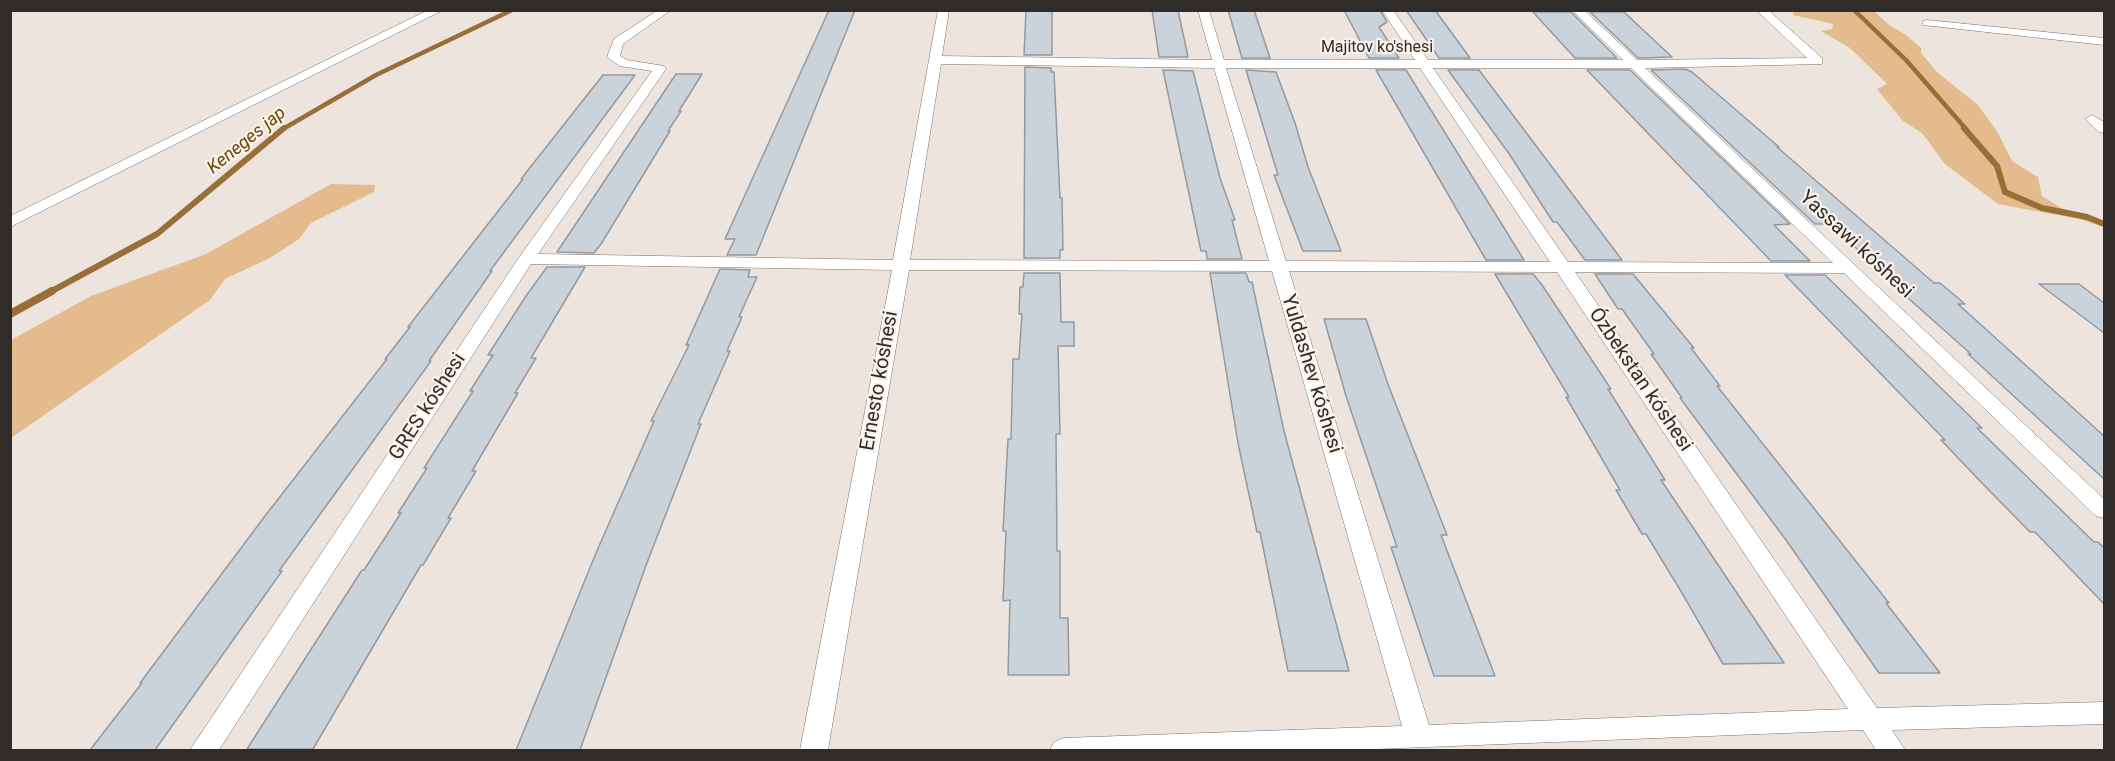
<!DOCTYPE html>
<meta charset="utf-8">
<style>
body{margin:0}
#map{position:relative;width:2115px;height:761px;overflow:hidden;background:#ede5dd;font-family:Roboto,sans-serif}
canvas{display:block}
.frame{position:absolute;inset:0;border:12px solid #2f2c29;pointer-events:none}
</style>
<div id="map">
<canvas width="2115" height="761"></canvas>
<div class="frame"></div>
</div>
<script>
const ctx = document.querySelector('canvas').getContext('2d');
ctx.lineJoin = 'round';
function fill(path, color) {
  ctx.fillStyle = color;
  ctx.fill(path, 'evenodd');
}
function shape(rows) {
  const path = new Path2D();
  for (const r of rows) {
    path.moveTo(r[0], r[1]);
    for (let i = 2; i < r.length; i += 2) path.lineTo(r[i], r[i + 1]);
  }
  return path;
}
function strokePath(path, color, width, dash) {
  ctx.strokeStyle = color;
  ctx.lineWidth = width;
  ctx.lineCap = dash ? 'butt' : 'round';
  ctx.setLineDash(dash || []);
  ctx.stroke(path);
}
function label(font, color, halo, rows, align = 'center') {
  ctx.font = font + ' Roboto,sans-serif';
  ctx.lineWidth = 4.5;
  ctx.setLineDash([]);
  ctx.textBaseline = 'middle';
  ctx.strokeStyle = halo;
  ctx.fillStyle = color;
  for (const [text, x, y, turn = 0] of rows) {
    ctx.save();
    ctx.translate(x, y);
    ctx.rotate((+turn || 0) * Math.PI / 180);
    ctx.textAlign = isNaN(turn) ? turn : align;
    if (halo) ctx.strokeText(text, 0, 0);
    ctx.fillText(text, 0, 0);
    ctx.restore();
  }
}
fill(shape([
 [1794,11,1874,11,1889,25,1906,35,1921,48,1921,53,1937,72,1978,105,1997,131,2012,161,2038,177,2042,196,2061,208,2104,221,2104,227,2079,219,1998,204,1945,164,1922,133,1903,121,1877,89,1887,84,1850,48,1821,31,1832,29,1833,24,1793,15],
 [331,184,375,185,374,192,311,223,299,239,270,258,225,279,210,300,11,438,11,340,91,296,206,254]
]), '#e4bb8c');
strokePath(shape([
 [1854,10,1906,60,1966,129],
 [283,129,376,75,512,10]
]), '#996e39', 4.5);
strokePath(shape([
 [1964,128,1997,166,2005,192,2042,208,2087,217,2104,224],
 [50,292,157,234,284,128]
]), '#996e39', 6);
strokePath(shape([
 [10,314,52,291]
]), '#996e39', 8);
const building = shape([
 [829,10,855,10,756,255,727,255,735,239,725,239,829,10],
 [1026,10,1052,10,1052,55,1024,55,1026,10],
 [1152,10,1178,10,1188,57,1159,57,1152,10],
 [1228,10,1254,10,1270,58,1242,58,1228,10],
 [1344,10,1380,10,1387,22,1379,27,1399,58,1369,58,1344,10],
 [1406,10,1435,10,1470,58,1439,58,1406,10],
 [1533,12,1571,12,1617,58,1575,58,1533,12],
 [1590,12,1624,12,1672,57,1638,58,1590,12],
 [1025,67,1051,68,1051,72,1054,72,1060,198,1062,198,1063,250,1060,250,1060,258,1024,258,1025,67],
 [1685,69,1692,72,1779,147,1777,147,1934,283,1940,283,1965,304,1958,304,2104,436,2104,479,1968,354,1971,354,1890,282,1894,282,1829,224,1815,224,1651,70,1685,69],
 [1163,70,1193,71,1220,178,1235,220,1232,220,1242,259,1207,259,1206,251,1201,251,1163,70],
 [1246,70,1276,72,1295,123,1308,167,1341,251,1303,251,1274,175,1278,175,1246,70],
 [1376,70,1406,70,1524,260,1486,260,1376,70],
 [1448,70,1479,70,1622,260,1585,260,1557,222,1553,222,1510,155,1448,70],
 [1587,70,1630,70,1790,224,1774,225,1810,261,1771,261,1587,70],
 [676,74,702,74,679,111,681,111,668,131,670,131,601,244,594,253,557,252,676,74],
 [603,75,635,75,490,271,492,271,429,361,431,361,279,571,282,571,155,750,90,750,142,683,140,683,265,516,387,359,385,359,410,327,408,327,523,179,521,179,603,75],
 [547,267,585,267,531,358,536,358,515,393,518,393,472,471,476,471,448,518,451,518,423,565,421,565,313,749,247,749,362,570,364,570,401,513,398,513,427,468,424,468,473,391,470,391,493,355,488,355,526,296,547,267],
 [720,269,750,270,748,277,757,277,739,317,742,317,727,351,730,351,698,424,701,424,648,560,580,750,516,750,596,553,654,421,651,421,689,345,686,345,720,269],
 [1024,273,1060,273,1061,322,1074,322,1074,346,1058,346,1060,434,1056,434,1057,551,1060,551,1060,618,1068,618,1069,675,1008,675,1010,600,1003,601,1006,531,1003,531,1008,439,1011,439,1013,359,1019,359,1022,314,1019,314,1020,287,1023,287,1024,273],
 [1210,273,1246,273,1249,282,1252,282,1284,431,1349,671,1288,671,1260,532,1257,532,1238,443,1210,273],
 [1495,274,1533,274,1542,285,1611,389,1608,389,1665,480,1661,480,1784,663,1723,664,1682,593,1646,534,1642,534,1616,490,1620,490,1566,397,1569,397,1495,274],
 [1595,274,1633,274,1694,348,1691,348,1720,386,1717,386,1889,603,1886,603,1940,673,1879,673,1786,540,1680,398,1682,398,1651,354,1654,354,1622,309,1618,309,1595,274],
 [1785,275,1825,275,1982,428,1977,428,2094,542,2098,542,2104,548,2104,604,2035,532,2030,532,1978,479,1941,440,1945,440,1785,275],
 [2039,284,2079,284,2104,303,2104,333,2039,284],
 [1324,319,1366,319,1389,387,1447,535,1441,535,1495,676,1434,676,1391,547,1397,547,1346,396,1324,319]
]);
fill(building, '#cad2da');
strokePath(building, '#9299a1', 1.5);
const minor = shape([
 [428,10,443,10,10,227,10,216,428,10],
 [658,10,671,10,623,44,620,56,627,60,664,66,666,69,538,254,893,260,938,10,949,10,942,56,1212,60,1198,10,1209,10,1224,60,1415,60,1382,10,1393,10,1428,60,1623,60,1572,10,1584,10,1637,60,1807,58,1756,10,1768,10,1822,58,1822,64,1645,68,2104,499,2104,518,2096,516,1844,273,1575,272,1877,708,2104,702,2104,724,1892,730,1905,750,1876,750,1863,730,1350,750,1050,750,1054,742,1064,738,1402,726,1272,271,909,270,828,750,800,750,892,270,531,264,219,750,190,750,518,259,652,71,620,66,607,57,614,39,658,10],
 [941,64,1214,68,1269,261,910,260,941,64],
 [1226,68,1420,68,1550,262,1286,261,1226,68],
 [1433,68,1631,68,1833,263,1568,262,1433,68],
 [1289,271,1557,272,1848,709,1429,725,1289,271],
 [1927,20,2104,38,2104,45,1923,25,1923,21,1927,20],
 [2092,115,2104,122,2104,133,2099,132,2085,119,2092,115]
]);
strokePath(minor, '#78726a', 1);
fill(minor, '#fff');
label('16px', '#2f2c29', '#faf2ea', [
 ["Majitov ko'shesi",1377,48]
]);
label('italic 18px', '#6f470c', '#faf2ea', [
 ["Keneges jap",247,141,-39]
]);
label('20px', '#2f2c29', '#faf2ea', [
 ["Yassawi kóshesi",1856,245,43],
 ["Yuldashev kóshesi",1311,374,73],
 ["Ózbekstan kóshesi",1640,380,56],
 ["Ernesto kóshesi",880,381,-80],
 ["GRES kóshesi",428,407,-57]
]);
</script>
